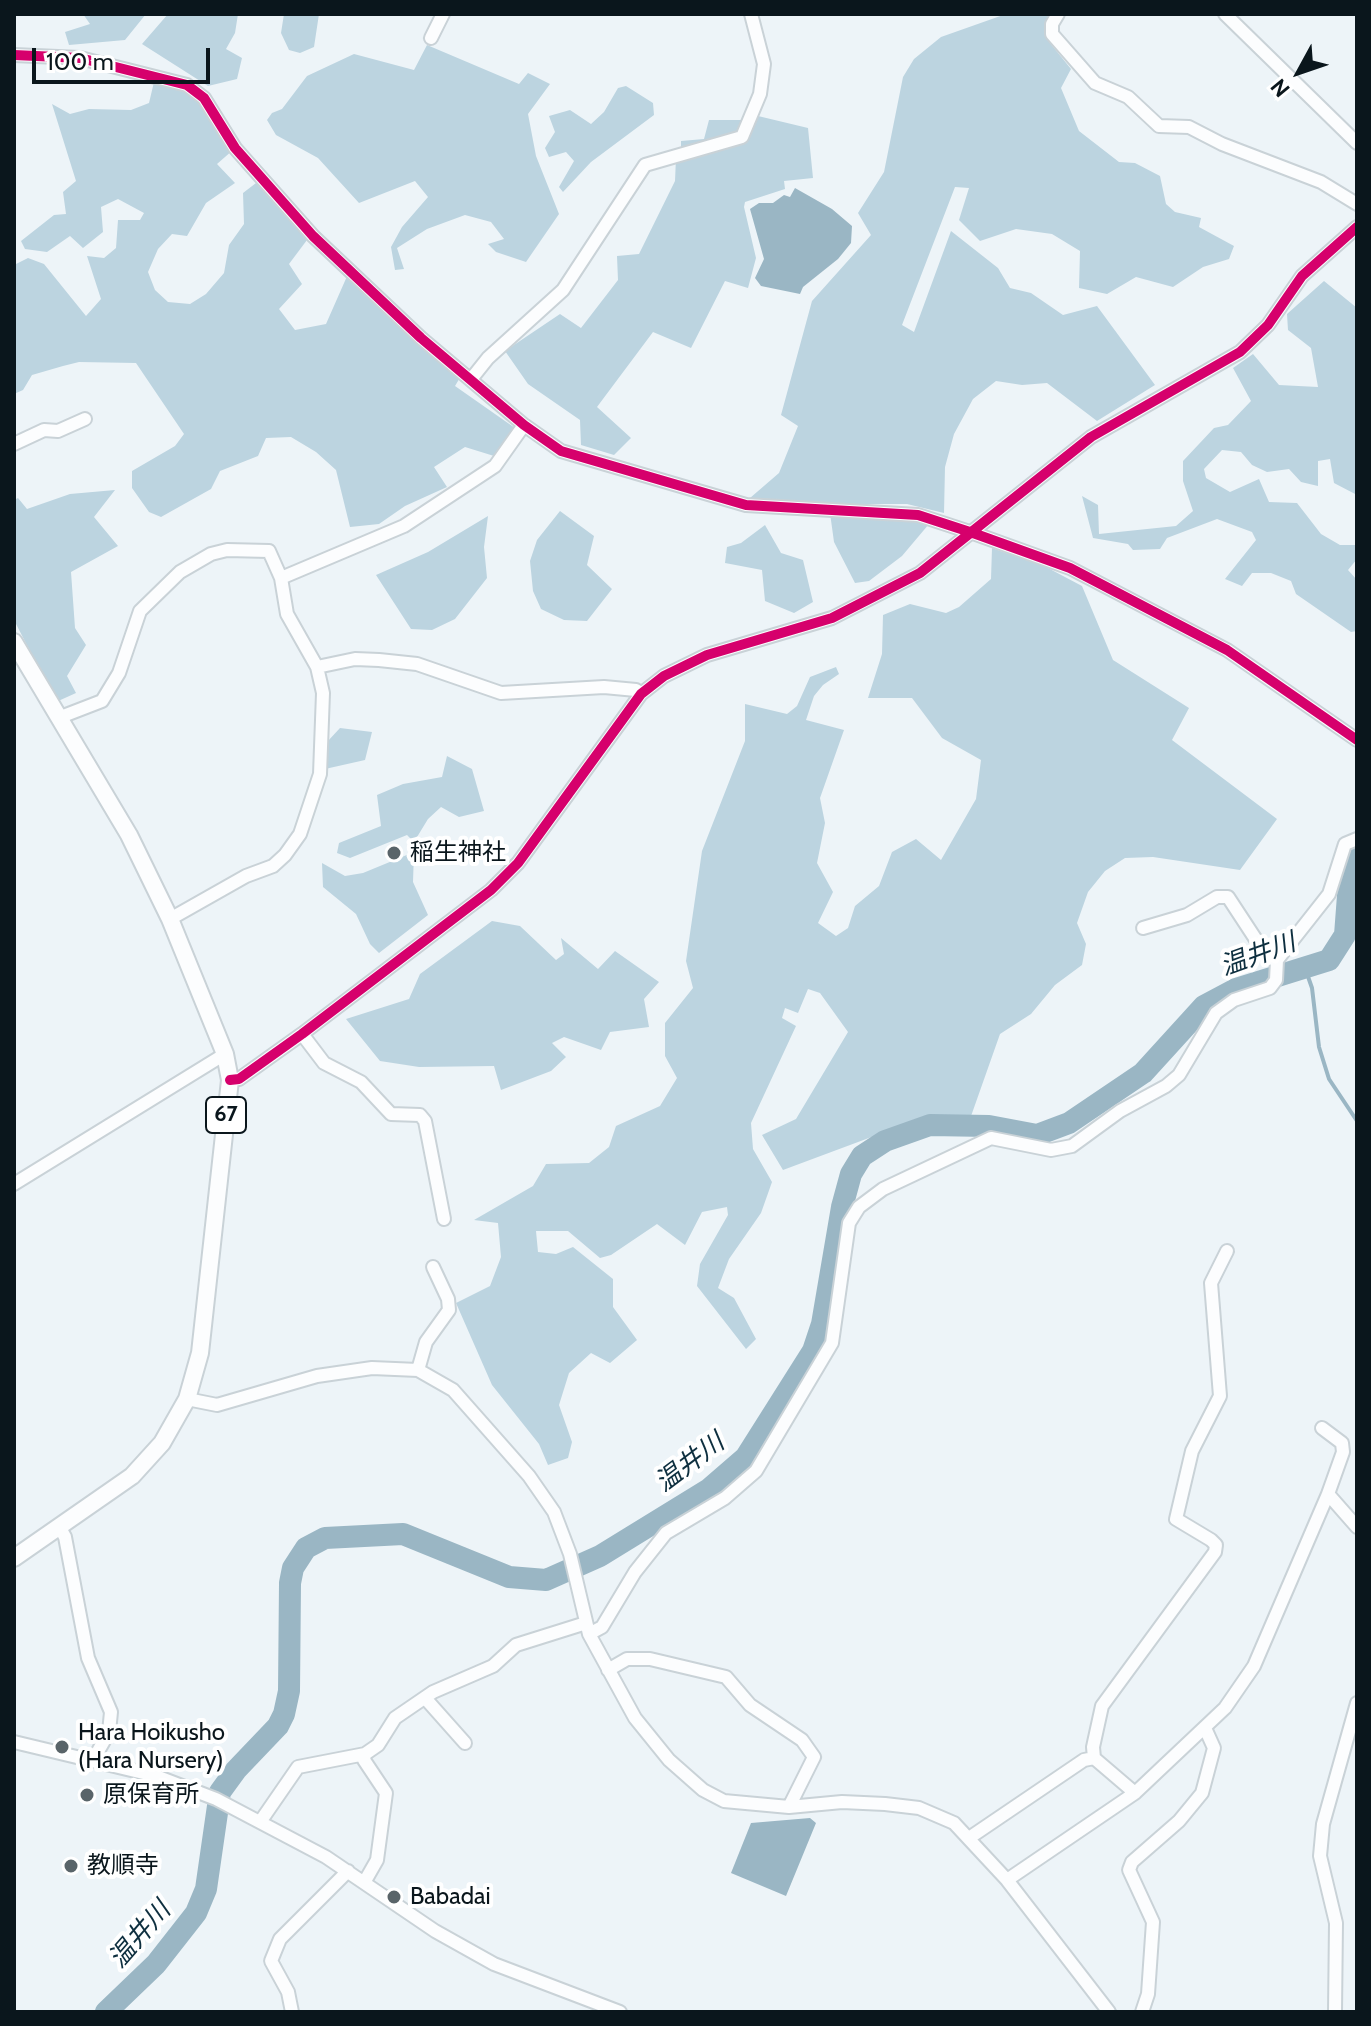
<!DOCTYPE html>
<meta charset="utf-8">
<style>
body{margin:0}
#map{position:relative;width:1371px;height:2026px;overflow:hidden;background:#edf4f8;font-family:Cabin,sans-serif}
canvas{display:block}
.frame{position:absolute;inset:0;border:16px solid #0a161c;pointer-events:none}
.north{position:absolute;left:1259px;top:32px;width:80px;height:80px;-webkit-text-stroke:6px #fff;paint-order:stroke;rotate:230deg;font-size:22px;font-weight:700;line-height:32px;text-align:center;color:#0a161c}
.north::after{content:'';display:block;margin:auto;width:28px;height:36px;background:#0a161c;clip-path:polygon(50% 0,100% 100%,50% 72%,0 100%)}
.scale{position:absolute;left:32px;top:48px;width:178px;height:36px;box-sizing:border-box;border:4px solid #0a161c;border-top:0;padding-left:10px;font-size:24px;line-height:28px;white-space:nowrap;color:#0a161c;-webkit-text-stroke:6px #fff;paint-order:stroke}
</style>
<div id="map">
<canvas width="1371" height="2026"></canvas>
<div class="frame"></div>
<div class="north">N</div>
<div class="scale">100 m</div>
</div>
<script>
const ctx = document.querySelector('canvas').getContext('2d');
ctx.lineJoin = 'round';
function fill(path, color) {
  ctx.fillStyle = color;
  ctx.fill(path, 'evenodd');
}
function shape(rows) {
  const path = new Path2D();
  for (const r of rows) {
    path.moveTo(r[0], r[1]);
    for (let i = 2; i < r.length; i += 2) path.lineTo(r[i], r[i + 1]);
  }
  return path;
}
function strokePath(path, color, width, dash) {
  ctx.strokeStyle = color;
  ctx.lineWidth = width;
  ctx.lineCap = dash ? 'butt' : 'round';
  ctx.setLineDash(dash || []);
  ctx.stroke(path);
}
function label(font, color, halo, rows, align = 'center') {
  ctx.font = font + ' Cabin,"Noto Sans JP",sans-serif';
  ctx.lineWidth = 8;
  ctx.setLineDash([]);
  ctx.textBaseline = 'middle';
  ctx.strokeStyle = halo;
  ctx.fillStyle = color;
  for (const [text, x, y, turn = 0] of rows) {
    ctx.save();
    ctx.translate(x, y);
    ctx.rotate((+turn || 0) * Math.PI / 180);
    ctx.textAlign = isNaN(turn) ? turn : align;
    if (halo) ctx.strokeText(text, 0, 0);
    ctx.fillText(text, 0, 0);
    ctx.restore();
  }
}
fill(shape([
 [83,14,146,14,125,40,69,45,65,32,90,24],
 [168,14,238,14,235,33,226,49,242,58,237,79,208,86,142,44],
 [284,14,319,14,314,47,300,53,289,50,281,33],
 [1006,14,1051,14,1046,23,1046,38,1071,69,1061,88,1079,131,1119,162,1135,163,1160,176,1166,204,1175,212,1201,218,1199,227,1234,246,1229,259,1203,267,1173,287,1136,277,1107,294,1079,288,1080,251,1052,234,1016,229,980,241,959,220,969,188,955,187,902,325,914,332,951,231,998,268,1010,288,1031,293,1063,315,1097,306,1155,385,1097,421,1047,383,1022,385,996,381,973,399,954,434,945,467,944,513,907,504,772,504,750,498,779,473,798,426,781,415,812,301,871,235,858,213,884,172,903,77,914,59,941,37],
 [427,45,519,84,528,73,550,84,528,114,536,156,559,214,526,262,496,252,488,244,504,239,491,222,465,215,427,229,397,248,404,269,395,270,391,247,402,227,428,197,415,181,359,203,318,158,276,135,267,120,272,113,282,109,307,76,354,54,414,70],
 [154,82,183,88,202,103,233,150,217,164,235,183,206,203,187,236,172,234,158,249,148,272,155,290,168,302,190,304,206,294,224,273,229,245,244,224,243,193,256,183,307,240,289,264,302,284,279,309,295,330,326,324,348,274,461,376,455,386,515,428,494,456,465,447,434,467,447,487,405,506,379,524,350,527,336,470,316,452,291,437,266,438,258,456,220,471,211,489,161,517,149,512,132,488,132,471,175,446,184,434,136,363,79,362,63,366,32,375,23,390,14,394,14,265,28,258,44,264,86,316,101,299,87,256,104,258,116,248,118,220,140,220,144,213,118,199,101,207,103,232,83,248,70,236,47,252,25,249,21,241,54,215,66,214,63,192,76,181,52,104,70,114,89,109,131,110,149,103],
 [626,86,653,103,654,115,591,162,563,192,559,187,574,161,566,152,549,157,545,148,555,132,549,116,570,110,591,124,604,112,618,88],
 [758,116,808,128,813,178,784,181,785,189,745,202,744,207,756,258,748,288,725,281,691,348,653,332,597,407,631,438,614,455,581,445,580,420,528,384,505,351,560,314,581,328,618,280,617,256,639,254,675,181,676,158,744,139],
 [709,120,744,120,740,135,681,151,681,141,704,139],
 [1324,281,1357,308,1357,495,1334,483,1330,459,1318,461,1318,486,1301,482,1289,469,1267,472,1252,465,1241,452,1222,450,1204,469,1206,478,1230,492,1259,479,1269,502,1297,503,1321,534,1340,545,1357,545,1357,559,1348,570,1357,580,1357,631,1351,632,1296,594,1291,581,1271,573,1252,573,1242,586,1225,579,1256,540,1252,532,1217,519,1167,538,1160,549,1133,550,1128,544,1093,538,1082,496,1098,505,1099,534,1176,526,1193,511,1183,481,1183,461,1214,428,1228,425,1251,401,1233,368,1253,354,1279,385,1318,387,1311,348,1288,330,1287,314],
 [115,490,94,517,118,546,71,572,75,628,86,645,67,676,76,693,56,702,14,620,14,500,18,498,27,509,70,494],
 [560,511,594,536,587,565,612,589,587,621,564,620,541,609,533,591,530,561,537,540],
 [830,513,900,517,929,524,902,556,869,581,855,583,834,542],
 [488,516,484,547,487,578,455,619,432,630,411,629,376,575,428,552],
 [765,525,781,553,803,560,813,602,794,613,765,601,762,570,725,563,727,547,741,543],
 [992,548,1046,567,1082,586,1113,660,1189,708,1172,740,1277,819,1240,870,1153,857,1125,858,1105,871,1088,892,1077,923,1086,944,1082,965,1055,985,1031,1014,1000,1034,970,1119,946,1116,901,1126,783,1170,762,1135,796,1119,848,1032,820,993,808,989,798,1013,785,1008,782,1018,796,1026,751,1123,753,1149,772,1182,761,1213,729,1259,718,1288,734,1298,756,1339,746,1349,697,1286,700,1264,728,1215,727,1207,702,1212,685,1245,657,1224,611,1255,600,1258,568,1231,536,1231,538,1252,556,1254,573,1247,613,1279,613,1307,637,1340,610,1363,591,1353,569,1373,559,1405,572,1442,568,1458,548,1465,539,1444,492,1385,456,1303,490,1286,501,1257,498,1223,474,1220,533,1186,546,1164,589,1163,609,1147,616,1126,660,1106,677,1078,665,1056,665,1023,693,988,686,961,702,851,745,741,745,704,787,714,797,706,810,677,836,667,839,674,823,685,814,696,806,720,844,730,820,798,825,823,817,863,833,892,818,923,836,936,848,928,855,906,879,886,892,852,916,839,941,860,976,799,981,760,942,738,912,698,868,698,882,654,883,615,910,604,946,613,959,607,991,579],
 [340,728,372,732,365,760,325,769,327,742],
 [447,756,472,769,484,811,459,817,441,807,428,819,414,842,407,835,350,858,337,853,339,843,381,826,377,795,403,784,442,777],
 [414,852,413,882,428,915,379,953,370,944,356,914,323,887,322,863,345,876,363,873],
 [492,921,520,926,556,960,564,954,561,938,598,969,615,951,659,982,644,999,649,1027,610,1032,601,1050,564,1037,552,1043,566,1057,551,1071,501,1090,494,1066,419,1067,380,1061,346,1019,409,999,420,974]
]), '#bcd4e0');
fill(shape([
 [795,188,832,209,852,226,851,243,838,259,803,287,800,294,761,286,755,278,764,259,750,209,759,203,773,203,784,195,790,197],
 [810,1818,816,1823,786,1896,731,1873,751,1823]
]), '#9ab6c4');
strokePath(shape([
 [1305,968,1312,988,1319,1047,1329,1079,1357,1121]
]), '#9ab6c4', 4);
strokePath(shape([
 [106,2012,156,1964,196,1913,206,1889,220,1792,236,1770,278,1726,284,1714,289,1691,290,1583,293,1568,306,1548,325,1538,403,1534,509,1577,546,1580,600,1556,709,1489,746,1457,813,1351,822,1324,842,1207,851,1174,862,1156,885,1141,930,1125,989,1126,1037,1135,1069,1123,1143,1073,1204,1006,1236,989,1329,960,1345,935,1350,869,1357,856]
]), '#9ab6c4', 22);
const minor = shape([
 [1058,14,1052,24,1052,34,1095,83,1128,97,1159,126,1189,127,1222,144,1321,182,1357,204],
 [1225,14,1357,143],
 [431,38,443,14],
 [14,55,80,58,187,85,204,98,235,148,313,236,421,338,524,425,561,451,746,505,918,515,973,533,1070,568,1227,650,1357,740],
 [472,378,488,358,563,290,645,165,742,137,760,94,764,64,751,14],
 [14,444,44,430,58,431,85,419],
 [281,578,404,526,495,466,524,425],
 [317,667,355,659,379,660,417,664,501,693,604,687,636,690,641,694],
 [58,718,102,701,119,673,140,611,180,572,211,554,227,550,269,551,281,578,287,614,317,667,323,693,320,774,300,834,285,855,273,866,246,876,170,919],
 [1143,928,1187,915,1217,897,1228,897,1268,958,1277,960],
 [302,1034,324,1063,361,1082,391,1114,420,1115,425,1121,444,1219],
 [230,1080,239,1079,302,1034,491,890,518,863,641,694,664,676,707,655,832,618,920,573,1091,437,1240,352,1268,325,1302,276,1357,227],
 [14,1184,225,1054],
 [418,1370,426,1342,449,1310,448,1299,433,1267],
 [187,1399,217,1405,317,1376,372,1368,418,1370,453,1390,529,1476,554,1512,570,1554,589,1634,635,1718,669,1760,703,1790,724,1801,789,1807,842,1802,885,1804,919,1808,954,1823,1007,1880,1109,2012],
 [1322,1428,1342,1443,1343,1452,1328,1494],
 [60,1528,65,1537,88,1658,111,1712,109,1732,93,1760],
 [589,1634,602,1627,635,1572,666,1533,725,1498,756,1471,832,1343,849,1223,859,1207,883,1189,991,1138,1051,1150,1072,1146,1120,1111,1166,1086,1179,1075,1216,1013,1234,1000,1270,988,1276,980,1277,960,1329,894,1345,844,1357,839],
 [608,1670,627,1659,650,1659,726,1677,750,1705,802,1740,814,1757,789,1807],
 [425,1698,465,1743],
 [14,1742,156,1776,216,1799,326,1857,435,1931,494,1964,620,2012],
 [1135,1793,1094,1758,1093,1747,1102,1706,1215,1552,1216,1545,1211,1540,1176,1519,1192,1451,1220,1396,1211,1283,1227,1251],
 [260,1822,298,1767,365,1754],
 [969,1838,1084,1760,1094,1758],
 [1007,1880,1135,1793,1225,1708,1254,1666,1328,1494,1357,1527],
 [365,1881,377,1860,386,1793,364,1760,365,1754,378,1745,395,1718,433,1692,493,1666,516,1645,586,1623],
 [292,2012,288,1992,271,1961,280,1939,348,1871],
 [1142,2012,1148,1994,1153,1922,1129,1870,1132,1862,1179,1821,1202,1793,1214,1748,1205,1728],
 [1335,2012,1336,1923,1320,1856,1323,1824,1357,1703]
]);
const major = shape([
 [14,642,129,835,170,919,225,1054,230,1080,200,1353,187,1399,162,1443,132,1476,14,1558]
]);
strokePath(minor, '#c9d2d7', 16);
strokePath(major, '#c9d2d7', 20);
strokePath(minor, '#fcfdfe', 12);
strokePath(major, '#fcfdfe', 16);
strokePath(shape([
 [14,55,80,58,187,85,204,98,235,148,313,236,421,338,524,425,561,451,746,505,918,515,973,533,1070,568,1227,650,1357,740],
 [230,1080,239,1079,302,1034,491,890,518,863,641,694,664,676,707,655,832,618,920,573,1091,437,1240,352,1268,325,1302,276,1357,227]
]), '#d6006c', 10);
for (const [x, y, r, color] of [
 [394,853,8,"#596469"],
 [62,1747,8,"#596469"],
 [87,1795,8,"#596469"],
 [71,1866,8,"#596469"],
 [394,1897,8,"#596469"]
]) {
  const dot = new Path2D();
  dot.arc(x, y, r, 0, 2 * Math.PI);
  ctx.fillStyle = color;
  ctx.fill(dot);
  strokePath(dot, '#fff', 3);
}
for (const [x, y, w] of [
 [226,1115,40]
]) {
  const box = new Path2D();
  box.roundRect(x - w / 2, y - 18, w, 36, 6);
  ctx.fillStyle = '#fff';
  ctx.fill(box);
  strokePath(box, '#0a161c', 2);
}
label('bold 22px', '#0a161c', null, [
 ["67",226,1115]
]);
label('24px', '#0a161c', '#fff', [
 ["稲生神社",410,853],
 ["Hara Hoikusho",78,1733],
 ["(Hara Nursery)",78,1761],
 ["原保育所",103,1795],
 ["教順寺",87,1866],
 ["Babadai",410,1897]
], 'left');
label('italic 26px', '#0e2f3f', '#fff', [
 ["温井川",1258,955,-20],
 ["温井川",690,1463,-37],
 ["温井川",140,1935,-49]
]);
</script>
